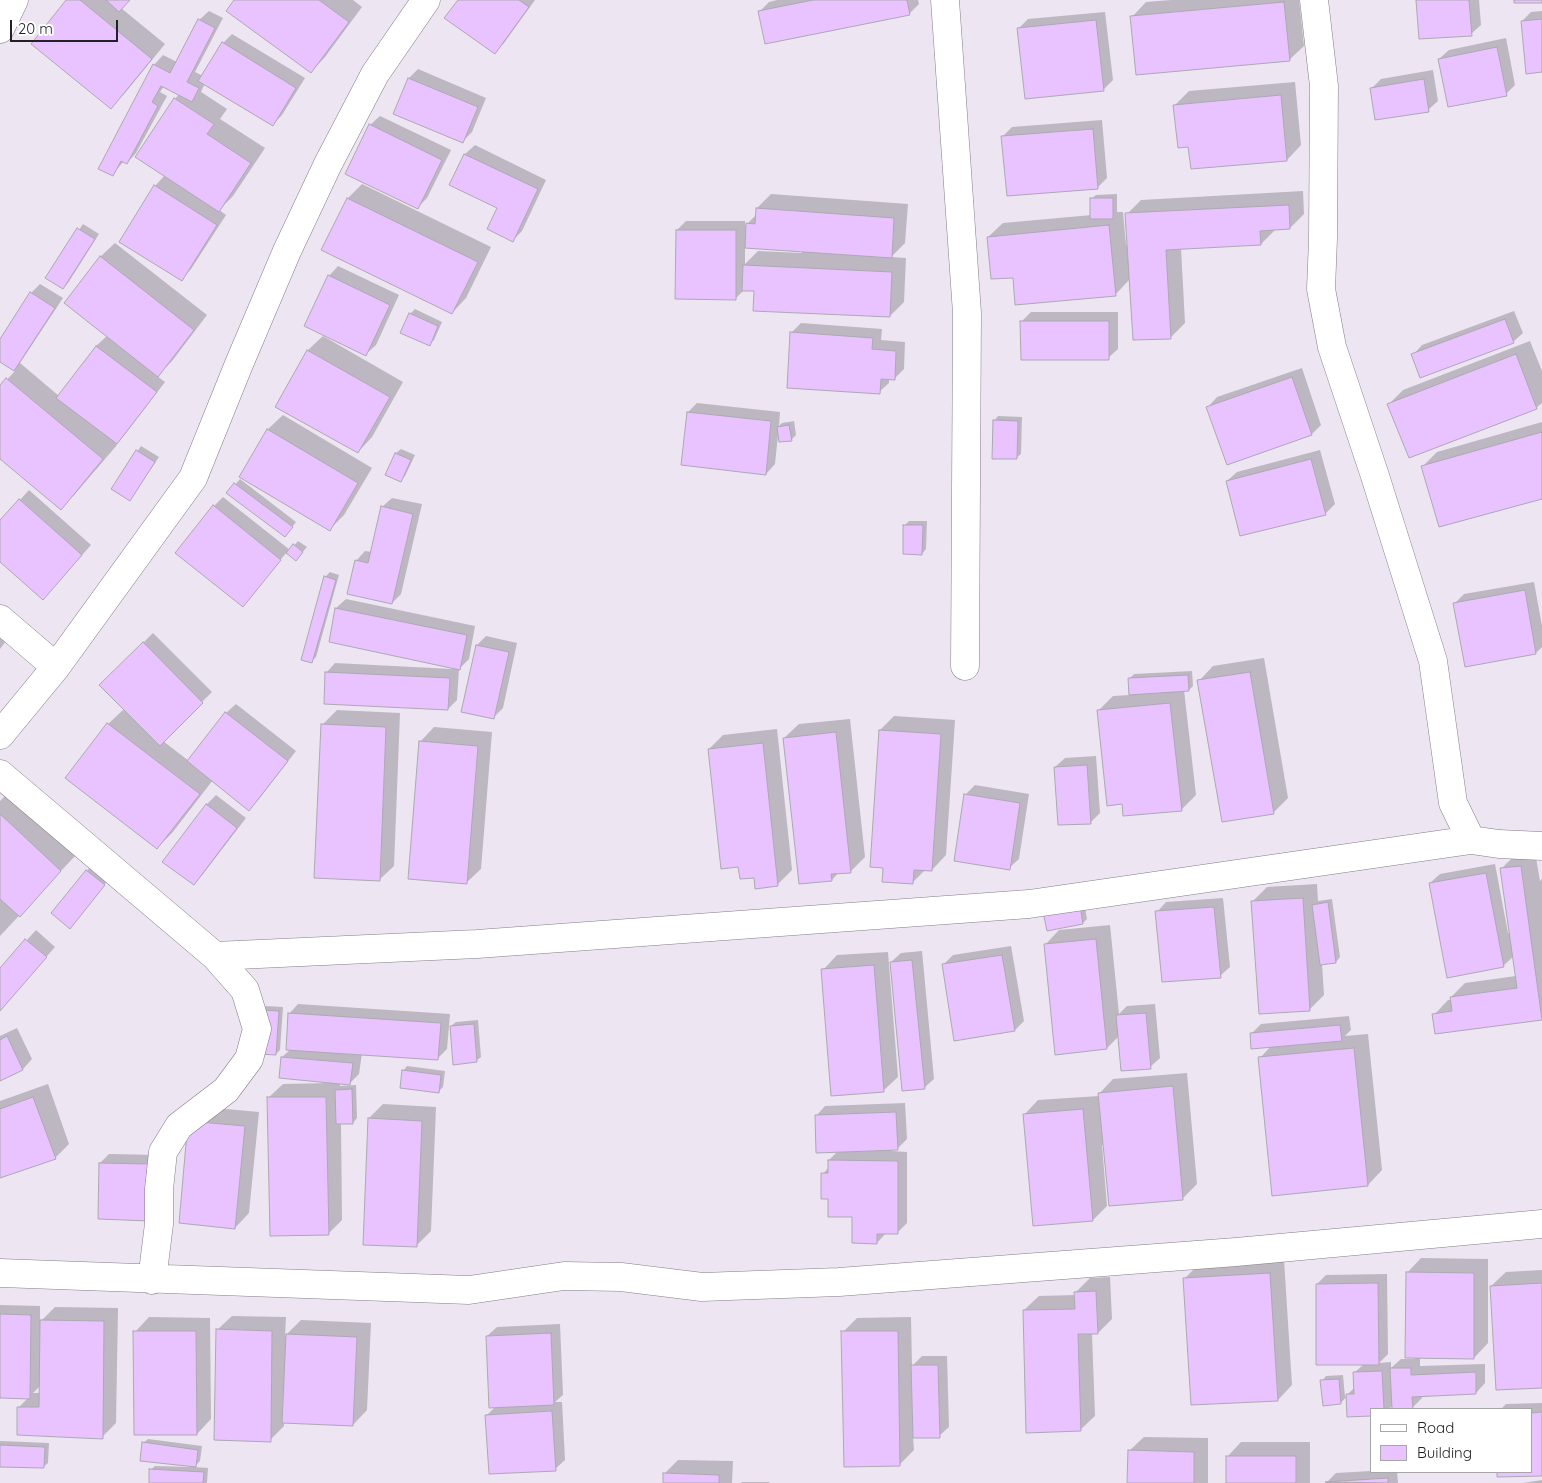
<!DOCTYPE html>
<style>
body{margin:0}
#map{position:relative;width:1542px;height:1483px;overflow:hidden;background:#ede5f2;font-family:Quicksand,sans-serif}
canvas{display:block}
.legend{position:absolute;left:1370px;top:1408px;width:162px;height:65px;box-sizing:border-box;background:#fff;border:1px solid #a7a6a8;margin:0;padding:6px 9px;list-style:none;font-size:15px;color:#232125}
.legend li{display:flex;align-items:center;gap:10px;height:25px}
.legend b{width:25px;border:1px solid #a7a6a8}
.scale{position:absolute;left:10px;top:20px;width:108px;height:22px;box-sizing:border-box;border:2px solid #232125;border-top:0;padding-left:6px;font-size:15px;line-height:18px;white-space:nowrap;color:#232125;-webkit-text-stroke:4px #fff;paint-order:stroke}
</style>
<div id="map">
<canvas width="1542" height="1483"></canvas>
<ul class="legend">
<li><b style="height:6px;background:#fff"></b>Road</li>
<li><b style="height:14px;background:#e8c3ff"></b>Building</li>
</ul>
<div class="scale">20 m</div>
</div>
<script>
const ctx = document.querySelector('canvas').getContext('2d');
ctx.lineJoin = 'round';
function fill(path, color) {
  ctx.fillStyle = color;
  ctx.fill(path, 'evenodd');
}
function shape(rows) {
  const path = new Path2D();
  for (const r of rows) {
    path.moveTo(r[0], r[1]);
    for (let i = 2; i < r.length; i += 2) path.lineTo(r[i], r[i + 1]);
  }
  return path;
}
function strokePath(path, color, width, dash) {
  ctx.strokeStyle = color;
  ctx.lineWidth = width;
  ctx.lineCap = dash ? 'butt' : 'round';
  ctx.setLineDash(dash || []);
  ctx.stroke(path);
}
fill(shape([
 [68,0,129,0,121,8,165,44,125,93,111,107],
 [235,0,353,0,362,7,325,57,311,72],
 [459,0,535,0,504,43,495,53],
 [777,0,918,0,919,4,909,14,760,11,769,2],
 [1171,0,1299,0,1304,46,1289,60,1132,17,1146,2],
 [1417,0,1479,0,1481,25,1471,34],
 [209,11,223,18,195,72,203,76,223,43,232,34,305,78,282,115,273,124,205,83,201,92,227,109,220,119,265,148,233,196,219,210,226,215,191,269,182,279,121,241,155,186,165,175,175,99,179,94,164,86,160,92,167,96,136,153,127,163,124,161,112,175,154,65,163,55,177,62,199,20],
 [1542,11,1542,71,1522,21,1531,12],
 [1105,12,1113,80,1103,90,1018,29,1028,19],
 [1506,38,1515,85,1506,94,1439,59,1449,50],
 [418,69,486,98,472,132,463,141,409,78],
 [1433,70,1438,101,1428,110,1371,89,1381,79],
 [1295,82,1301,145,1287,160,1189,146,1174,106,1189,91],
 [380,116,451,150,427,198,418,207,370,125],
 [1102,120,1107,178,1098,187,1002,137,1012,127],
 [475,145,546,180,522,231,513,240,499,208,451,185,465,154],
 [362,184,491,247,466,298,452,313,323,250,348,198],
 [1303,191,1304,214,1290,228,1275,230,1261,244,1181,248,1185,323,1171,337,1130,279,1115,295,1014,277,988,237,1003,223,1092,215,1091,199,1096,195,1117,194,1117,212,1123,212,1126,245,1128,244,1127,214,1141,200],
 [771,194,908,204,905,243,891,257,906,258,904,302,890,316,755,290,744,290,735,299,677,230,686,221,745,221,745,226,757,214,757,208],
 [745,247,802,251,802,253,758,251,745,264],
 [83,224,99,234,68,283,63,288,47,277],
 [115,243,207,315,172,361,157,376,165,382,126,433,116,444,117,445,75,494,61,509,0,458,0,387,15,371,0,361,0,341,31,293,40,284,63,298,20,363,59,396,96,346,108,335,100,257],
 [338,266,399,295,376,345,366,354,329,276],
 [415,309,442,322,434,340,429,344,410,314],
 [1514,311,1523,333,1513,342,1413,355,1422,345],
 [1031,312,1118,312,1118,349,1108,358,1022,321],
 [801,323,882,329,881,340,905,342,904,369,894,379,889,378,889,383,879,392,791,333],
 [323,336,403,382,372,437,358,452,277,406,308,350],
 [1530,341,1542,371,1542,403,1536,408,1389,404,1403,390],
 [1302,368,1321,425,1312,434,1228,463,1208,407,1217,397],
 [697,403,780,412,779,426,782,423,794,421,796,435,791,440,778,435,775,464,766,474,682,464,688,412],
 [283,415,372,468,344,515,330,529,240,476,268,429],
 [998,416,1022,417,1021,454,1016,458,994,421],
 [1542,422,1542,497,1423,466,1437,452],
 [141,446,159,457,130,500,112,489],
 [401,449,415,455,405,476,400,481,387,474,396,453],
 [1320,450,1335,504,1325,514,1227,481,1237,472],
 [240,479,296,522,289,531,228,493],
 [29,490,91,545,52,589,0,561,0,522],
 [223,497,290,550,298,541,307,547,296,560,287,552,242,605,214,506],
 [392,498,422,504,401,594,392,603,356,561,365,551,372,552,382,507],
 [909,521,927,521,926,549,922,554,904,526],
 [330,572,339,575,316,657,312,661,325,577],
 [1534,582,1542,626,1542,647,1536,653,1455,603,1464,594],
 [346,599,475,626,469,659,459,669,457,700,448,709,326,673,335,663,452,669,452,667,336,608],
 [0,617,15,629,0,649],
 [153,633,212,692,163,741,189,761,226,713,236,704,296,751,259,799,249,809,213,780,172,833,157,848,67,778,108,724,123,710,127,713,128,712,101,685],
 [486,636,517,643,503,708,493,718,463,711,477,645],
 [1264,658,1288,798,1274,812,1223,820,1199,681,1213,666],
 [1192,671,1193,686,1189,690,1184,690,1196,795,1181,810,1123,803,1098,711,1113,696,1130,695,1129,679,1134,674],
 [337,710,400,713,394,866,379,880,323,724],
 [894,716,955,720,946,855,932,870,926,869,912,883,884,867,880,730],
 [850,719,865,857,851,871,839,872,832,880,784,738,799,724],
 [434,727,492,732,481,869,466,883,420,742],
 [777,729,792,870,777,885,755,876,709,749,723,735],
 [1096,756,1100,813,1090,823,1055,767,1065,758],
 [975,785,1029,794,1019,859,1009,868,965,795],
 [7,794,75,856,0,936,0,801],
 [216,795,246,818,203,874,194,884,206,805],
 [1535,852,1540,881,1542,879,1542,1019,1436,1033,1434,1015,1448,1000,1452,1000,1451,997,1465,983,1516,976,1514,956,1503,966,1430,883,1440,874,1495,864,1508,933,1510,933,1502,868,1516,854],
 [91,866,108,880,74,923,52,913],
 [1317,884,1318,901,1332,899,1340,957,1336,962,1322,964,1324,995,1309,1010,1253,901,1267,887],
 [1223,898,1230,967,1220,976,1157,912,1166,902],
 [1084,902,1087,919,1083,923,1045,913],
 [1110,925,1119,1014,1127,1006,1155,1004,1160,1058,1150,1067,1119,1036,1107,1048,1045,945,1059,930],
 [36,930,55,947,0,1010,0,970],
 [1011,946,1024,1021,1015,1030,943,965,953,955],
 [922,951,934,1079,924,1088,891,962,901,953],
 [888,952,898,1077,883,1091,823,970,837,955],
 [298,1004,450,1014,447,1049,438,1058,362,1053,359,1074,350,1083,340,1082,340,1086,356,1085,357,1118,353,1123,341,1123,342,1220,328,1234,268,1098,283,1084,328,1083,328,1081,282,1057,291,1049,289,1014],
 [266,1006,283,1007,280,1050,276,1054,262,1011],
 [1349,1016,1351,1030,1345,1036,1368,1034,1382,1170,1368,1185,1274,1194,1260,1058,1271,1046,1251,1034,1261,1024],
 [478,1020,481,1057,476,1061,451,1026,456,1022],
 [17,1028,32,1059,23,1069,0,1080,0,1036],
 [407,1066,445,1071,443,1087,439,1091,403,1071],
 [1187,1073,1197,1184,1183,1198,1104,1145,1102,1145,1107,1206,1093,1220,1024,1115,1038,1100,1099,1096,1099,1094,1113,1079],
 [48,1084,69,1144,55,1158,0,1177,0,1101],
 [905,1103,907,1139,897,1149,891,1149,891,1151,907,1152,907,1223,897,1233,886,1233,877,1243,854,1216,829,1198,823,1174,829,1167,829,1160,838,1151,816,1116,825,1106],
 [383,1104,436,1107,431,1231,416,1246,369,1118],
 [204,1107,259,1112,249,1213,235,1228,180,1222],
 [109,1154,160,1155,149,1219,100,1163],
 [1421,1258,1488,1259,1488,1343,1474,1358,1420,1357,1420,1366,1485,1364,1485,1383,1476,1393,1421,1395,1422,1398,1412,1408,1393,1405,1389,1409,1371,1409,1347,1396,1341,1403,1322,1381,1326,1376,1343,1375,1345,1397,1355,1387,1354,1373,1364,1364,1317,1284,1326,1275,1387,1274,1388,1354,1379,1363,1391,1362,1391,1368,1401,1359,1415,1359,1407,1273],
 [1284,1260,1292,1385,1278,1400,1192,1404,1184,1279,1199,1264],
 [1542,1270,1542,1387,1491,1286,1506,1272],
 [1110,1277,1112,1319,1098,1333,1092,1333,1095,1416,1080,1430,1024,1310,1039,1296,1076,1295,1076,1292,1090,1278],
 [0,1305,40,1306,40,1322,55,1307,118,1308,116,1423,102,1437,18,1408,29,1397,0,1397],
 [40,1386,40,1393,33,1393],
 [232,1316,286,1317,285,1336,301,1320,371,1323,367,1410,353,1425,284,1421,284,1426,270,1440,217,1330],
 [149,1317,210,1318,211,1419,197,1434,135,1332],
 [911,1317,912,1366,922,1356,947,1356,949,1427,939,1436,913,1437,914,1450,899,1465,843,1332,857,1318],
 [560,1324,563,1395,555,1402,562,1402,565,1460,555,1469,487,1415,496,1406,487,1336,497,1327],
 [1542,1403,1542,1474,1498,1476,1498,1472,1531,1472,1531,1409,1501,1409,1506,1404],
 [1144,1437,1208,1438,1208,1483,1129,1483,1129,1451],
 [148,1439,202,1446,200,1461,194,1467,208,1468,207,1483,150,1483,150,1470,155,1466,191,1467,191,1465,143,1443],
 [0,1441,49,1443,48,1463,43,1467,0,1465],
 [1241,1442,1310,1442,1310,1483,1227,1483,1227,1457],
 [678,1460,733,1461,732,1483,664,1483,664,1474],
 [1371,1471,1397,1472,1398,1483,1326,1483,1336,1473],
 [1542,1480,1542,1483,1523,1483],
 [742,1482,770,1482,769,1483,741,1483]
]), '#0003');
const building = shape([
 [66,0,80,0,152,59,111,109,31,44,66,0],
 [106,0,130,0,119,12,106,0],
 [234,0,319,0,349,22,311,73,226,11,234,0],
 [458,0,519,0,529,7,495,54,444,18,458,0],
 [813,0,907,0,910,15,765,44,758,11,813,0],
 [1416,0,1469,0,1472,36,1419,39,1416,0],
 [1514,0,1542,0,1542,3,1514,3,1514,0],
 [1284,2,1290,61,1136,75,1130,16,1284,2],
 [198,19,215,28,187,82,199,88,192,102,161,86,152,102,158,106,127,164,121,161,113,176,98,169,153,64,170,73,198,19],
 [1542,19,1542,72,1526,74,1521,21,1542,19],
 [1096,20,1104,91,1025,99,1017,28,1096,20],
 [222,42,296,88,273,126,198,81,222,42],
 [1497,47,1507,96,1448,107,1438,59,1497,47],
 [408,78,478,107,463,143,393,114,408,78],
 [1424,79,1429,112,1375,120,1370,88,1424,79],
 [1281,95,1287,161,1191,169,1188,147,1178,148,1173,105,1281,95],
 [174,98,214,124,207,134,251,163,219,212,135,157,174,98],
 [369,124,442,160,418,209,345,174,369,124],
 [1093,129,1098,189,1007,196,1001,136,1093,129],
 [464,154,538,189,513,242,487,229,497,208,449,185,464,154],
 [154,185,217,225,182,281,119,242,154,185],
 [347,198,478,262,452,314,321,250,347,198],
 [1090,198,1113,198,1113,219,1090,219,1090,198],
 [1289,205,1290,229,1260,231,1261,245,1166,250,1171,339,1133,340,1125,213,1289,205],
 [756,208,894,218,892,258,745,248,746,223,755,224,756,208],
 [1109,225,1116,296,1015,305,1013,278,991,279,987,237,1109,225],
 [77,228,95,239,63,289,45,278,77,228],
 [676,230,736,230,736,300,675,299,676,230],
 [100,256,194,330,158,377,64,303,100,256],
 [743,265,892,272,890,317,753,311,754,291,742,291,743,265],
 [328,275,390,305,366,356,304,326,328,275],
 [30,292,55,308,14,371,0,362,0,339,30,292],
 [409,313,438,326,430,346,400,333,409,313],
 [1505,319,1514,343,1420,378,1411,354,1505,319],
 [1020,321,1109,321,1109,360,1021,360,1020,321],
 [790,332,873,338,872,349,896,351,895,380,881,379,880,394,787,388,790,332],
 [96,346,157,392,117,444,56,398,96,346],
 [307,350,390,397,358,453,275,407,307,350],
 [1516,354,1537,409,1409,458,1387,404,1516,354],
 [1292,377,1312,435,1227,465,1206,407,1292,377],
 [6,378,103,459,61,510,0,459,0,385,6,378],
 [687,412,771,421,766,475,681,465,687,412],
 [993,420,1018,421,1017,459,992,459,993,420],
 [789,425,792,441,779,442,777,427,789,425],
 [267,429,358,483,330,531,239,477,267,429],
 [1542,432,1542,499,1439,527,1421,466,1542,432],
 [136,450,155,462,130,501,111,489,136,450],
 [395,453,411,460,401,482,385,475,395,453],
 [1311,459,1326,515,1240,536,1226,481,1311,459],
 [234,483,293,527,285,537,226,493,234,483],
 [19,499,82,555,43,600,0,562,0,520,19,499],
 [213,505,281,560,243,607,175,553,213,505],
 [381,506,413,514,392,604,347,594,355,560,368,563,381,506],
 [903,525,923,525,922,555,903,554,903,525],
 [293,544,303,552,296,561,286,553,293,544],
 [324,576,336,580,312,663,301,660,324,576],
 [1525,590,1536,654,1465,667,1453,603,1525,590],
 [335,608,467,635,460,670,329,642,335,608],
 [143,642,203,703,160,746,99,685,143,642],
 [476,645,509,652,494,719,461,712,476,645],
 [325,672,450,678,448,710,324,704,325,672],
 [1250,672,1274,814,1222,822,1197,680,1250,672],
 [1188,675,1189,691,1129,695,1128,678,1188,675],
 [1170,703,1182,811,1123,816,1122,804,1107,806,1097,710,1170,703],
 [225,712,288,761,249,811,187,761,225,712],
 [107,723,200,794,157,849,65,778,107,723],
 [321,724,386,727,380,881,314,878,321,724],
 [879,730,941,734,932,871,914,870,913,884,882,882,883,868,870,867,879,730],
 [836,732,851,873,831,874,832,881,799,884,783,738,836,732],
 [419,741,478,746,467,884,408,879,419,741],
 [763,743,778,886,755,889,754,878,740,879,738,867,721,869,708,749,763,743],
 [1087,765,1091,824,1058,825,1054,767,1087,765],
 [964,794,1020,803,1010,870,954,861,964,794],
 [206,804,237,828,194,885,162,862,206,804],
 [0,814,61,871,20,917,0,899,0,814],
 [1521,866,1542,1020,1435,1034,1432,1014,1452,1011,1450,997,1517,988,1500,868,1521,866],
 [86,870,105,885,70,929,51,913,86,870],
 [1486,873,1504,967,1447,978,1429,883,1486,873],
 [1303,898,1310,1011,1259,1014,1251,901,1303,898],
 [1328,902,1336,963,1320,965,1312,905,1328,902],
 [1080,906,1083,924,1047,931,1043,912,1080,906],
 [1214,907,1221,978,1162,982,1155,911,1214,907],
 [25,939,47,957,0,1011,0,968,25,939],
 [1096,939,1107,1049,1055,1055,1044,944,1096,939],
 [1002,955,1015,1031,954,1041,942,964,1002,955],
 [912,960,925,1089,902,1091,890,962,912,960],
 [874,965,884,1092,831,1096,821,969,874,965],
 [261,1010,279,1011,276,1055,258,1054,261,1010],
 [288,1013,441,1023,438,1060,286,1050,288,1013],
 [1146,1013,1151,1069,1121,1071,1116,1015,1146,1013],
 [474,1024,477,1062,453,1065,450,1026,474,1024],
 [1340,1025,1342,1041,1251,1049,1250,1033,1340,1025],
 [7,1036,23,1070,0,1081,0,1040,7,1036],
 [1354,1048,1368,1186,1272,1196,1258,1057,1354,1048],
 [281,1057,353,1063,350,1085,279,1078,281,1057],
 [402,1070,441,1075,439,1093,400,1088,402,1070],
 [1173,1086,1183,1200,1109,1206,1098,1093,1173,1086],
 [352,1089,353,1124,336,1124,335,1090,352,1089],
 [33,1097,56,1159,0,1178,0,1109,33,1097],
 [267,1097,326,1097,329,1235,270,1236,267,1097],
 [1083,1109,1093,1221,1033,1226,1023,1114,1083,1109],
 [896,1112,898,1150,816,1153,815,1115,896,1112],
 [368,1118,422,1121,417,1247,363,1245,368,1118],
 [188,1121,245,1126,235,1229,179,1223,188,1121],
 [828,1160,898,1161,898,1234,877,1234,877,1244,852,1243,852,1217,828,1217,828,1199,821,1199,821,1173,828,1173,828,1160],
 [99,1163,151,1164,150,1221,98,1219,99,1163],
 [1406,1272,1474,1273,1474,1359,1405,1358,1406,1272],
 [1270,1273,1278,1401,1191,1405,1183,1278,1270,1273],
 [1378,1283,1379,1365,1316,1365,1316,1284,1378,1283],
 [1542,1283,1542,1388,1496,1390,1490,1286,1542,1283],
 [1096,1291,1098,1334,1078,1334,1081,1431,1026,1433,1023,1310,1075,1309,1074,1292,1096,1291],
 [0,1314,31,1315,30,1399,0,1398,0,1314],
 [40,1320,104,1321,103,1439,17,1435,17,1407,39,1407,40,1320],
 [216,1329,272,1331,271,1442,214,1440,216,1329],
 [133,1331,196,1331,197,1435,134,1435,133,1331],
 [841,1331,898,1331,900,1466,844,1467,841,1331],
 [551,1333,554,1405,489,1408,486,1336,551,1333],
 [286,1334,357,1337,353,1426,282,1423,286,1334],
 [911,1365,938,1365,940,1438,913,1438,911,1365],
 [1390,1368,1411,1368,1411,1375,1476,1372,1476,1394,1412,1397,1413,1409,1392,1409,1390,1368],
 [1382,1371,1384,1409,1371,1409,1371,1416,1347,1417,1346,1394,1354,1394,1353,1372,1382,1371],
 [1339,1379,1341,1404,1323,1406,1320,1380,1339,1379],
 [552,1411,556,1471,489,1474,485,1415,552,1411],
 [1542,1412,1542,1476,1497,1477,1497,1472,1531,1472,1531,1413,1542,1412],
 [142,1442,198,1450,196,1467,140,1461,142,1442],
 [0,1445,45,1447,44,1468,0,1467,0,1445],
 [1128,1450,1194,1452,1194,1483,1127,1483,1128,1450],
 [1226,1456,1296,1456,1296,1483,1226,1483,1226,1456],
 [149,1469,204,1472,203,1483,149,1483,149,1469],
 [663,1473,719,1475,719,1483,663,1483,663,1473],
 [1388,1478,1388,1483,1325,1482,1388,1478]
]);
fill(building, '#e8c3ff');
strokePath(building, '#aea7b3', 1);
const minor = shape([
 [945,0,967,313,965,666],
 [1314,0,1324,86,1323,239,1321,289,1332,347,1375,476,1433,661,1453,803,1471,840,1499,844,1542,846],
 [0,29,14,0],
 [0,619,56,667],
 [0,735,56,667,193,478,239,364,287,251,328,164,375,74,426,0],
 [0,774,215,956,245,990,257,1029,249,1059,226,1090,179,1126,163,1152,159,1189,159,1224,152,1280],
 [215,956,477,944,1029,904,1471,840],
 [0,1273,469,1290,564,1276,621,1277,702,1287,839,1282,1236,1252,1542,1224]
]);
strokePath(minor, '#847d89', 29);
strokePath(minor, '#fff', 28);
</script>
